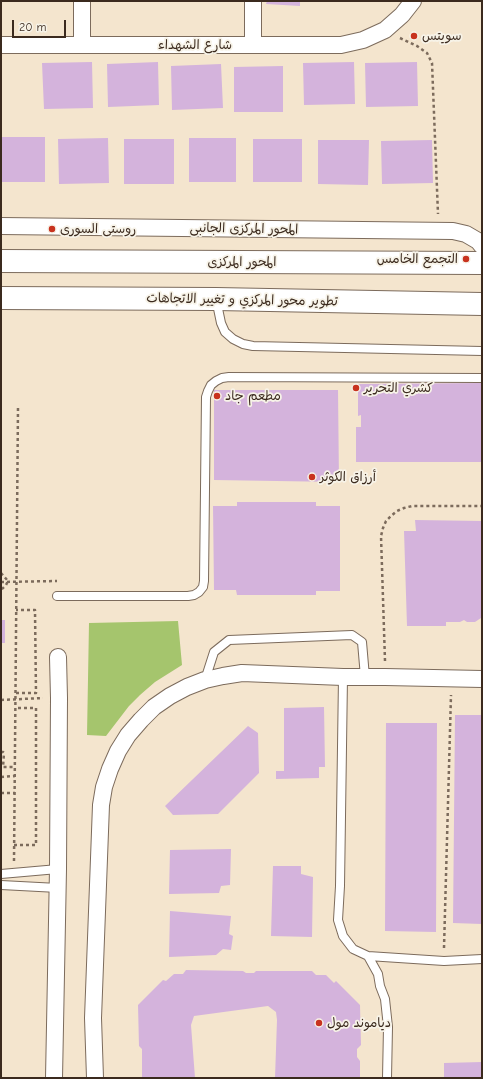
<!DOCTYPE html>
<meta charset="utf-8">
<style>
body{margin:0}
#map{position:relative;width:483px;height:1079px;overflow:hidden;background:#f4e5ce;font-family:"Comic Neue",sans-serif}
canvas{display:block}
.frame{position:absolute;inset:0;border:2px solid #3b2a1e;pointer-events:none}
.scale{position:absolute;left:12px;top:20px;width:54px;height:18px;box-sizing:border-box;border:2px solid #3b2a1e;border-top:0;padding-left:5px;font-size:12px;line-height:14px;white-space:nowrap;color:#3b2a1e;-webkit-text-stroke:3px #f7f3e8;paint-order:stroke}
</style>
<div id="map">
<canvas width="483" height="1079"></canvas>
<div class="frame"></div>
<div class="scale">20 m</div>
</div>
<script>
const ctx = document.querySelector('canvas').getContext('2d');
ctx.lineJoin = 'round';
function fill(path, color) {
  ctx.fillStyle = color;
  ctx.fill(path, 'evenodd');
}
function shape(rows) {
  const path = new Path2D();
  for (const r of rows) {
    path.moveTo(r[0], r[1]);
    for (let i = 2; i < r.length; i += 2) path.lineTo(r[i], r[i + 1]);
  }
  return path;
}
function strokePath(path, color, width, dash) {
  ctx.strokeStyle = color;
  ctx.lineWidth = width;
  ctx.lineCap = dash ? 'butt' : 'round';
  ctx.setLineDash(dash || []);
  ctx.stroke(path);
}
function label(font, color, halo, rows, align = 'center') {
  ctx.font = font + ' "Comic Neue","Playpen Sans Arabic",sans-serif';
  ctx.lineWidth = 3.5;
  ctx.setLineDash([]);
  ctx.textBaseline = 'middle';
  ctx.strokeStyle = halo;
  ctx.fillStyle = color;
  for (const [text, x, y, turn = 0] of rows) {
    ctx.save();
    ctx.translate(x, y);
    ctx.rotate((+turn || 0) * Math.PI / 180);
    ctx.textAlign = isNaN(turn) ? turn : align;
    if (halo) ctx.strokeText(text, 0, 0);
    ctx.fillText(text, 0, 0);
    ctx.restore();
  }
}
fill(shape([
 [178,621,182,665,155,682,140,695,129,706,106,736,87,735,89,623]
]), '#a5c56d');
fill(shape([
 [267,1,300,1,300,6,266,4],
 [92,62,93,108,44,109,42,63],
 [158,62,159,105,108,107,107,64],
 [354,62,355,104,304,105,303,63],
 [417,62,418,106,366,107,365,63],
 [221,64,223,108,172,110,171,66],
 [283,66,283,112,234,112,234,67],
 [1,137,45,137,45,182,1,182],
 [108,138,109,183,59,184,58,139],
 [189,138,236,138,236,182,189,182],
 [124,139,174,139,174,184,124,184],
 [253,139,302,139,302,182,253,182],
 [318,140,369,140,368,185,318,184],
 [432,140,433,183,382,184,381,141],
 [482,383,482,462,356,462,356,427,361,427,361,415,358,416,358,384],
 [214,390,338,390,339,482,214,480],
 [237,502,316,502,316,506,340,506,340,591,316,591,316,595,237,595,236,590,214,590,213,506,237,506],
 [415,520,482,521,482,615,481,618,475,622,467,622,464,620,460,622,446,622,446,626,407,626,404,531,416,531],
 [1,620,5,620,5,643,1,643],
 [324,707,325,767,319,767,319,778,276,779,276,771,284,771,284,708],
 [455,715,482,715,482,924,453,923],
 [386,723,437,723,436,932,385,931],
 [248,726,258,733,259,773,218,814,173,815,165,806],
 [231,849,230,885,221,886,219,893,169,894,170,850],
 [273,866,301,866,301,874,313,877,312,937,271,936],
 [170,911,231,916,229,934,233,936,231,950,223,949,216,955,169,957],
 [186,970,243,971,246,973,254,973,256,971,312,971,316,975,326,975,334,983,336,981,360,1005,361,1045,357,1049,357,1057,360,1061,360,1078,275,1078,277,1020,276,1012,268,1006,194,1016,191,1025,195,1078,142,1078,142,1049,139,1046,138,1005,163,980,166,981,174,974,183,974],
 [482,1062,482,1078,444,1078,444,1063]
]), '#d4b3dc');
const service = shape([
 [216,299,221,323,225,332,233,339,243,344,253,346,482,351],
 [57,596,188,596,194,595,199,592,203,587,204,581,206,397,208,391,211,385,216,381,222,378,229,377,482,378],
 [343,677,340,886,338,920,343,936,353,949,368,956,378,974,380,986,385,999,388,1027,387,1078],
 [205,680,214,652,229,640,352,635,362,642,365,677],
 [1,874,58,869],
 [1,885,58,888],
 [368,956,444,961,482,959]
]);
const minor = shape([
 [82,1,82,45],
 [253,1,253,45],
 [1,45,341,45,363,40,385,30,402,15,413,1],
 [1,226,453,231,466,234,478,241,482,246],
 [54,1078,58,869,59,698,58,657],
 [95,1078,93,1018,101,805,104,787,110,769,118,751,128,735,141,720,154,707,170,696,187,687,205,680,223,676,242,673,343,677,385,677,482,679]
]);
const secondary = shape([
 [1,261,482,263],
 [1,298,216,299,482,304]
]);
strokePath(service, '#7c6b5c', 10);
strokePath(minor, '#7c6b5c', 18);
strokePath(secondary, '#7c6b5c', 24);
strokePath(shape([
 [400,38,417,46,427,53,432,63,438,214],
 [1,573,8,581,6,585,1,590],
 [1,582,57,581],
 [385,661,381,536,383,528,386,521,391,516,397,511,404,508,412,506,482,506],
 [16,693,36,693,35,610,16,610],
 [1,700,43,698],
 [1,752,3,752,4,753,3,767,15,767],
 [1,777,15,776],
 [1,793,15,793],
 [14,845,36,845,36,708,15,708],
 [14,861,18,407],
 [444,948,451,695]
]), '#7c6b5c', 2.5, [3, 3]);
strokePath(service, '#fff', 8);
strokePath(minor, '#fff', 16);
strokePath(secondary, '#fff', 22);
for (const [x, y, r, color] of [
 [414,36,4,"#c8321e"],
 [52,229,4,"#c8321e"],
 [466,259,4,"#c8321e"],
 [356,388,4,"#c8321e"],
 [217,396,4,"#c8321e"],
 [312,477,4,"#c8321e"],
 [319,1023,4,"#c8321e"]
]) {
  const dot = new Path2D();
  dot.arc(x, y, r, 0, 2 * Math.PI);
  ctx.fillStyle = color;
  ctx.fill(dot);
  strokePath(dot, '#f7f3e8', 1.5);
}
label('13px', '#3b2a1e', '#f7f3e8', [
 ["سويتس",422,36],
 ["روستى السورى",60,229],
 ["التجمع الخامس",458,259,"right"],
 ["كشري التحرير",364,388],
 ["مطعم جاد",225,396],
 ["أرزاق الكوثر",320,477],
 ["دياموند مول",327,1023]
], 'left');
label('13px', '#3b2a1e', '#f7f3e8', [
 ["شارع الشهداء",195,45],
 ["المحور المركزى الجانبى",244,229,1],
 ["المحور المركزى",242,262],
 ["تطوير محور المركزي و تغيير الاتجاهات",242,300,1]
]);
</script>
